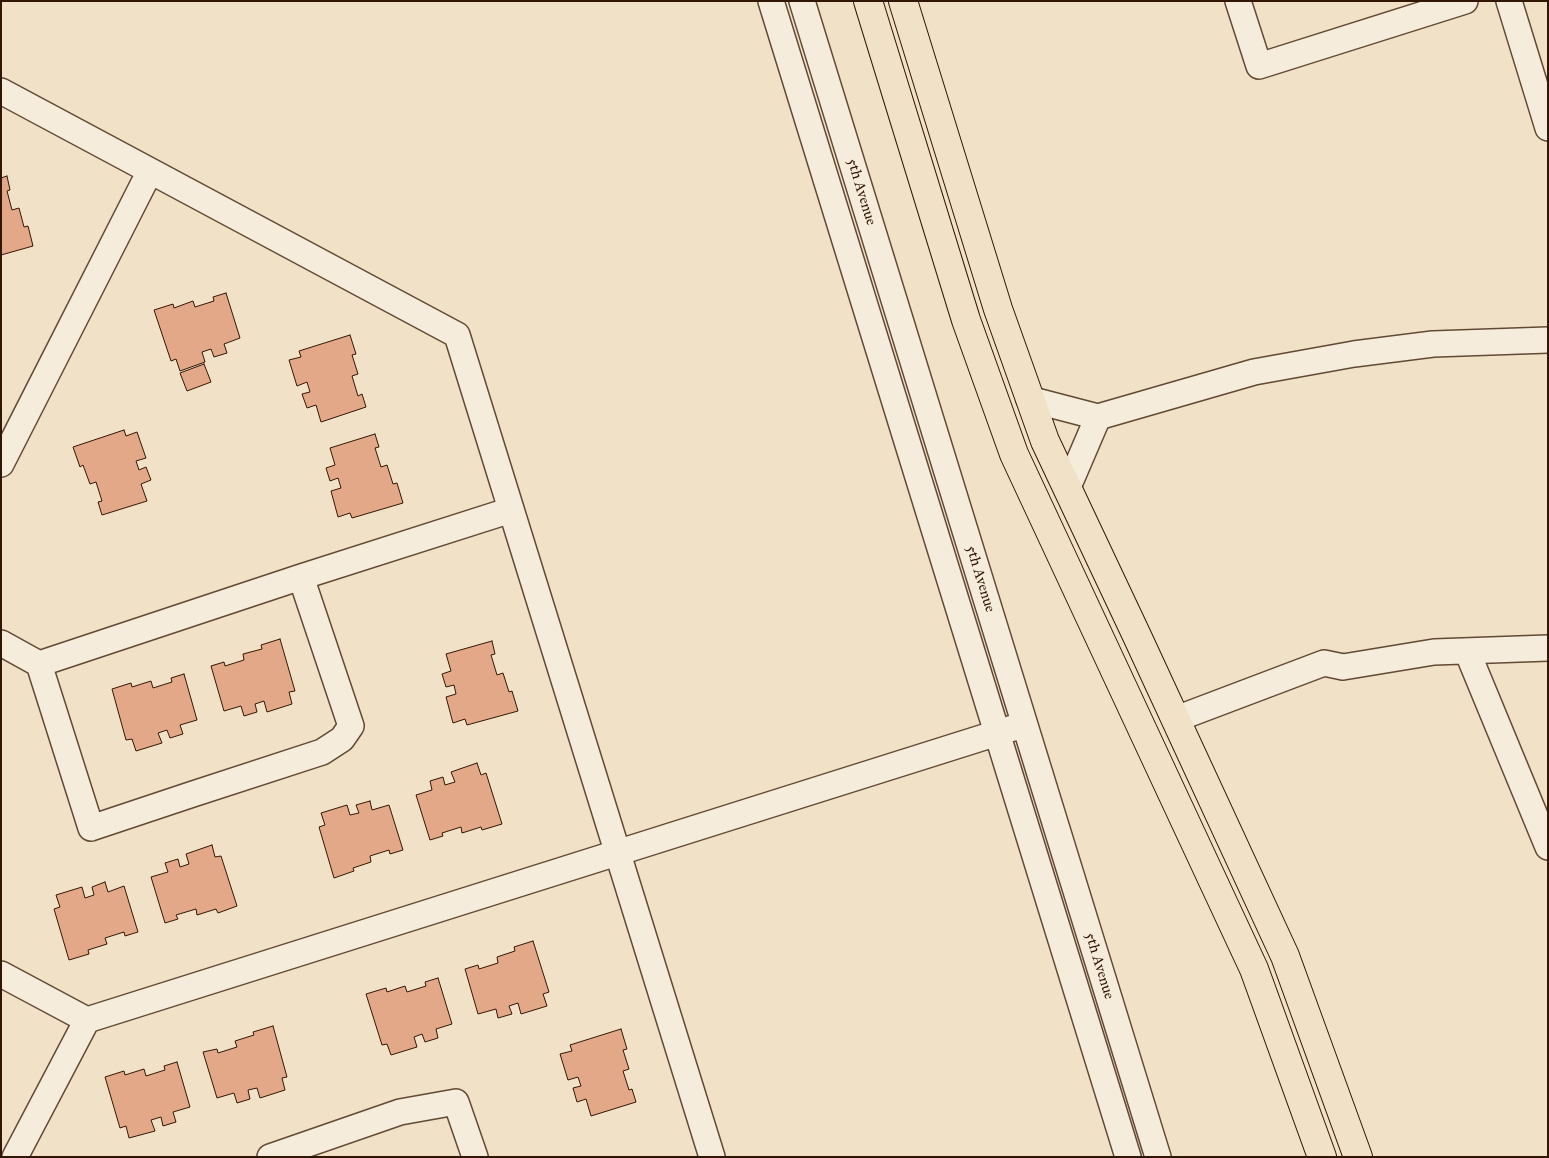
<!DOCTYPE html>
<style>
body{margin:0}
#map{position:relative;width:1549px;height:1158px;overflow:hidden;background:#f1e2c7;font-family:"IM FELL Great Primer",serif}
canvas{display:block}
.frame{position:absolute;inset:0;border:2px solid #321604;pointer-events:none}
</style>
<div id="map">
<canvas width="1549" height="1158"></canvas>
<div class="frame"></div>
</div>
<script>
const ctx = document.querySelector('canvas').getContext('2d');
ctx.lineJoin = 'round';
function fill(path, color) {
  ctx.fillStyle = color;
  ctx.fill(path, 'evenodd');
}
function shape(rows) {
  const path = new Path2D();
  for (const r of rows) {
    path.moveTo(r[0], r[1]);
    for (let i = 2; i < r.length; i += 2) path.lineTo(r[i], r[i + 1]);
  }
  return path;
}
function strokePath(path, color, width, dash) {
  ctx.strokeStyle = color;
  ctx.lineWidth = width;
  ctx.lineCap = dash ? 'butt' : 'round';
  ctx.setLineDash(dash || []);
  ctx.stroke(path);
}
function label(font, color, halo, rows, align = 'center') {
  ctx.font = font + ' "IM FELL Great Primer",serif';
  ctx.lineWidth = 4;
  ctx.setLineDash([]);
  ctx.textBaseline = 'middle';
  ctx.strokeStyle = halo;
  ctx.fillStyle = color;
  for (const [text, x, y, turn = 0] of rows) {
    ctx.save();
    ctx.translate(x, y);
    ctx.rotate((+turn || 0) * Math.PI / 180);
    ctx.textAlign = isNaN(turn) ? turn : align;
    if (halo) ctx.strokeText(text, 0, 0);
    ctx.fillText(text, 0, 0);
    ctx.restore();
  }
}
const building = shape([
 [7,176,10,190,7,191,12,210,19,208,24,227,28,226,33,246,1,255,1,178,7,176],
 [226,293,240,338,224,344,227,353,214,357,211,349,202,352,205,362,180,371,176,359,171,361,154,310,173,304,174,308,193,301,195,307,214,301,213,297,226,293],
 [350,335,356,354,352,355,358,374,352,376,358,396,362,394,366,407,321,422,316,405,307,408,302,394,310,392,307,382,297,386,289,360,301,357,299,351,350,335],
 [204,364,211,382,187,391,180,373,204,364],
 [124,430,126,436,137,432,146,458,136,461,139,470,146,467,151,480,141,484,147,501,102,515,98,502,102,501,96,482,90,484,83,465,80,467,73,447,124,430],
 [375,434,379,447,375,448,381,467,387,465,393,484,397,483,403,503,352,518,350,513,338,517,331,491,341,488,338,478,330,481,326,468,335,465,330,448,375,434],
 [280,639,295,691,289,692,292,704,267,712,264,701,255,704,257,712,244,716,241,706,224,711,211,666,224,662,225,666,244,660,243,654,262,649,261,645,280,639],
 [492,641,495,654,491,655,497,675,503,673,509,692,512,691,518,711,467,725,465,719,453,723,446,697,456,694,454,685,446,687,442,674,451,671,446,654,492,641],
 [184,674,197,720,180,725,183,734,170,738,167,730,158,733,162,743,136,751,132,739,126,740,112,689,131,683,132,687,151,681,153,688,172,682,171,678,184,674],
 [477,763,481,775,486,773,502,824,482,830,481,827,462,833,461,827,442,833,443,836,430,840,416,795,432,790,430,781,443,777,445,785,455,782,451,772,477,763],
 [370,801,372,810,389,805,403,850,390,854,389,850,370,856,371,862,353,868,354,871,334,878,319,827,325,825,321,813,347,805,350,815,359,813,356,805,370,801],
 [212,845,215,857,221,856,237,906,218,913,216,909,197,915,196,909,176,915,178,919,165,923,151,877,168,872,165,863,178,859,180,867,189,864,186,854,212,845],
 [105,882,108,892,124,886,138,932,125,936,124,932,105,938,107,944,88,950,89,954,69,960,54,909,60,907,56,895,82,887,85,898,94,895,92,887,105,882],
 [533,941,549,992,543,994,547,1006,521,1014,518,1003,509,1006,512,1014,498,1018,496,1009,478,1014,465,969,478,965,479,969,498,963,497,957,515,951,514,947,533,941],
 [438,978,452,1024,436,1029,438,1038,425,1042,422,1034,414,1037,417,1047,391,1055,387,1044,382,1045,366,994,386,988,387,992,405,986,407,992,426,986,425,982,438,978],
 [273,1026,287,1077,282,1078,285,1090,260,1098,257,1088,248,1090,250,1099,237,1103,234,1093,217,1098,203,1052,217,1049,218,1053,237,1047,235,1041,254,1035,253,1032,273,1026],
 [621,1029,627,1049,623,1050,629,1069,623,1071,629,1090,632,1089,636,1102,591,1116,586,1099,577,1102,573,1088,581,1086,578,1077,568,1080,560,1054,572,1051,570,1045,621,1029],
 [177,1062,190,1107,173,1112,176,1122,163,1126,161,1117,151,1120,155,1131,129,1138,126,1126,120,1128,105,1077,124,1071,125,1075,144,1069,146,1076,165,1070,164,1066,177,1062]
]);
fill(building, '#e3a888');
strokePath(building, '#321604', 1);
const minor = shape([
 [771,1,1128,1157],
 [802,1,1158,1157],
 [1238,1,1259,66,1465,1],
 [1509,1,1548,128],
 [1,91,457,335,712,1157],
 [1029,399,1098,417,1254,372,1354,354,1433,344,1548,340],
 [1,464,150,171],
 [1068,487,1098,417],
 [1,643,39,664,91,828,193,794,322,752,342,739,351,726,301,577],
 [1467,651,1548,847],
 [39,664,301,577,511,510],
 [1176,719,1324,663,1343,667,1434,652,1548,648],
 [1,974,87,1020,15,1157],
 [87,1020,1013,728],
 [270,1157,400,1112,456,1102,475,1157]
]);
const major = shape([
 [868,1,966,320,1014,454,1254,969,1322,1157],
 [903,1,998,309,1045,441,1137,636,1285,956,1358,1157]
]);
strokePath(minor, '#624935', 28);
strokePath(major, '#321604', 30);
strokePath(minor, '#f6ecdb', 25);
strokePath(major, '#f1e2c7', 28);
label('15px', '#321604', '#f6ecdb', [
 ["5th Avenue",861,192,73],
 ["5th Avenue",980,579,73],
 ["5th Avenue",1099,966,73]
]);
</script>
